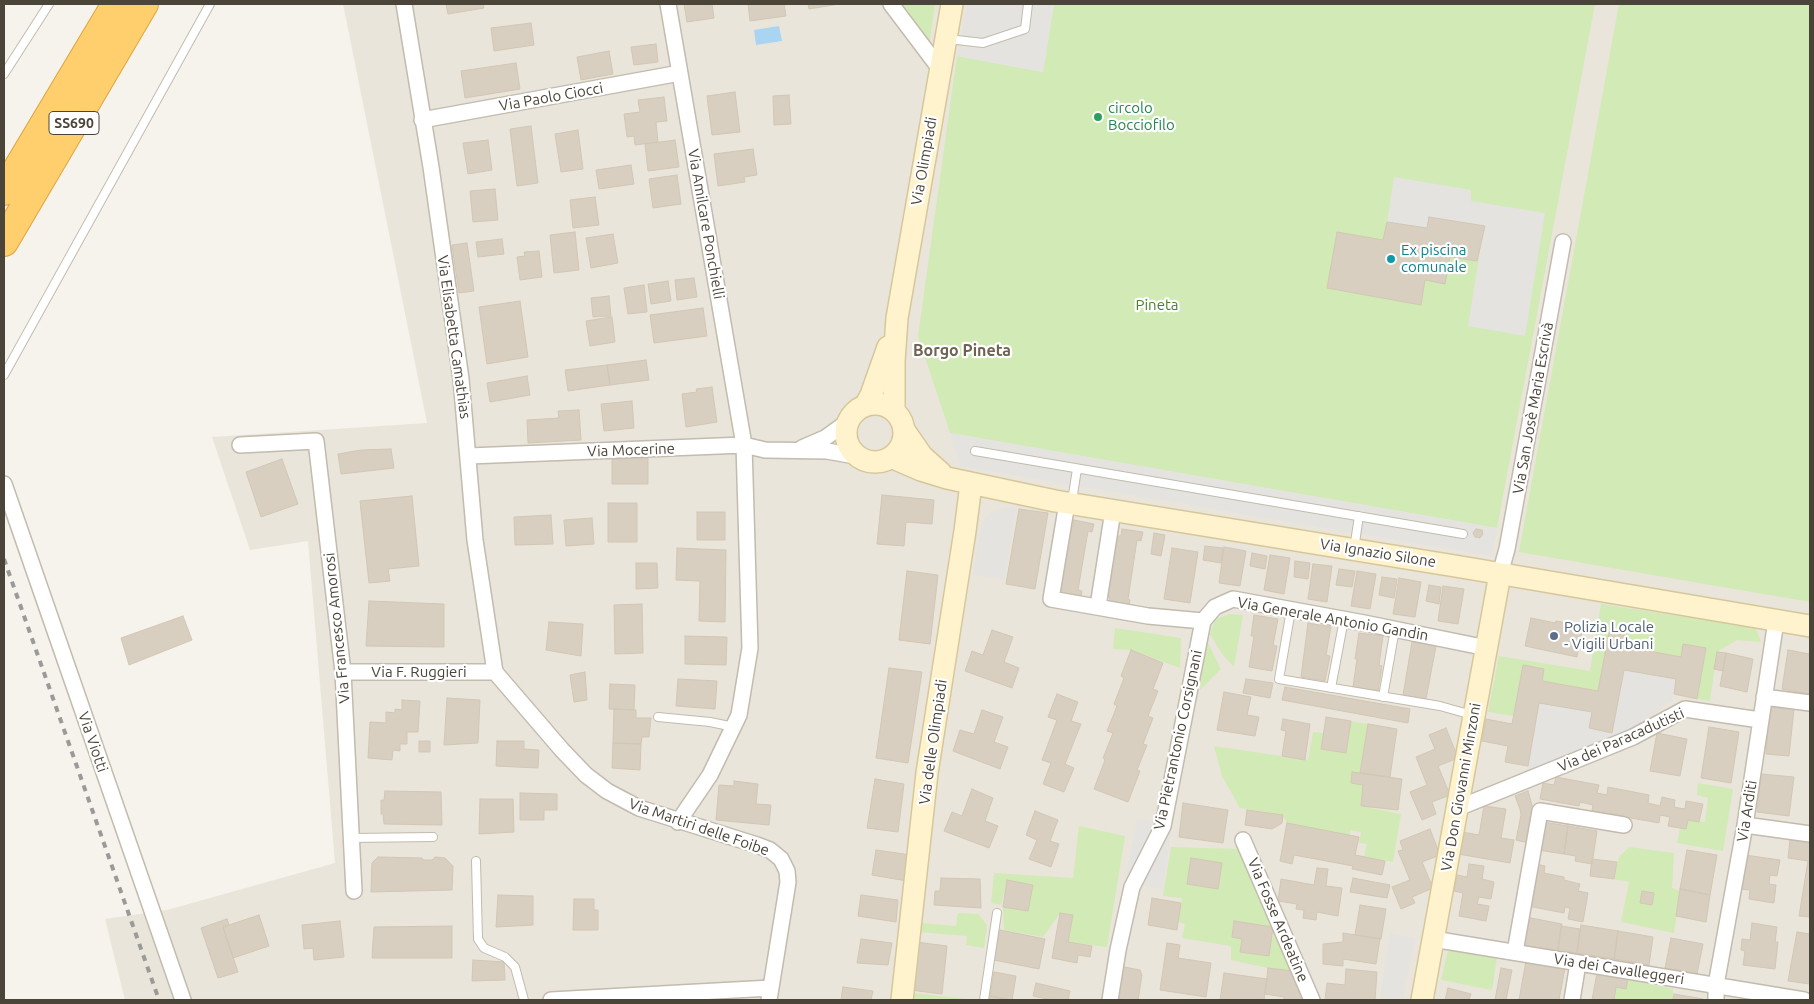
<!DOCTYPE html>
<meta charset="utf-8">
<style>
body{margin:0}
#map{position:relative;width:1814px;height:1004px;overflow:hidden;background:#f6f3ec;font-family:Ubuntu,sans-serif}
canvas{display:block}
.frame{position:absolute;inset:0;border:5px solid #4b4439;pointer-events:none}
</style>
<div id="map">
<canvas width="1814" height="1004"></canvas>
<div class="frame"></div>
</div>
<script>
const ctx = document.querySelector('canvas').getContext('2d');
ctx.lineJoin = 'round';
function fill(path, color) {
  ctx.fillStyle = color;
  ctx.fill(path, 'evenodd');
}
function shape(rows) {
  const path = new Path2D();
  for (const r of rows) {
    if (r.length === 3) {
      path.moveTo(r[0] + r[2], r[1]);
      path.arc(r[0], r[1], r[2], 0, 2 * Math.PI);
      continue;
    }
    path.moveTo(r[0], r[1]);
    for (let i = 2; i < r.length; i += 2) path.lineTo(r[i], r[i + 1]);
  }
  return path;
}
function strokePath(path, color, width, dash) {
  ctx.strokeStyle = color;
  ctx.lineWidth = width;
  ctx.lineCap = dash ? 'butt' : 'round';
  ctx.setLineDash(dash || []);
  ctx.stroke(path);
}
function label(font, color, halo, rows, align = 'center') {
  ctx.font = font + ' Ubuntu,sans-serif';
  ctx.lineWidth = 4.5;
  ctx.setLineDash([]);
  ctx.textBaseline = 'middle';
  ctx.strokeStyle = halo;
  ctx.fillStyle = color;
  for (const [text, x, y, turn = 0] of rows) {
    ctx.save();
    ctx.translate(x, y);
    ctx.rotate((+turn || 0) * Math.PI / 180);
    ctx.textAlign = isNaN(turn) ? turn : align;
    if (halo) ctx.strokeText(text, 0, 0);
    ctx.fillText(text, 0, 0);
    ctx.restore();
  }
}
fill(shape([
 [343,4,1810,4,1810,1000,125,1000,105,919,167,910,335,863,308,541,250,550,212,437,427,423]
]), '#eae5da');
fill(shape([
 [891,4,935,4,928,52],
 [1054,4,1595,4,1497,528,950,433,918,336,957,56,1043,72],
 [1619,4,1810,4,1810,602,1519,552],
 [1601,604,1756,628,1761,642,1737,640,1717,652,1710,701,1697,699,1706,648,1684,644,1681,657,1627,647,1629,636,1609,632,1598,691,1542,681,1544,669,1523,665,1513,716,1488,712,1499,656,1590,671],
 [1229,614,1243,615,1234,667,1222,654,1210,634,1215,620],
 [1115,628,1181,638,1180,668,1131,650,1113,649],
 [1206,639,1221,669,1200,690],
 [1351,721,1368,724,1360,773,1352,772,1351,783,1363,785,1361,806,1401,814,1393,862,1364,857,1367,844,1359,843,1361,832,1350,830,1350,835,1287,823,1283,815,1240,808,1222,776,1214,746,1308,760,1313,732,1323,733,1321,749,1346,753],
 [1698,783,1733,789,1723,851,1677,843,1680,828,1686,829,1688,820,1705,822,1708,798,1697,795],
 [1079,826,1125,836,1107,947,1068,942,1073,915,1060,913,1043,937,1004,930,1003,907,1028,911,1033,885,1007,880,1001,905,991,903,994,873,1073,878],
 [1171,847,1238,849,1273,927,1234,921,1232,937,1242,939,1240,952,1269,956,1273,931,1293,971,1268,968,1231,960,1231,946,1182,938,1185,924,1178,922,1182,898,1163,896],
 [1629,847,1674,853,1672,888,1680,891,1674,933,1621,922,1629,882,1614,879,1619,857],
 [958,913,978,914,987,925,984,948,966,945,967,936,919,932,921,923,956,926],
 [1448,950,1497,957,1492,990,1441,980],
 [1628,979,1673,989,1673,1000,1614,1000,1616,987,1626,989],
 [913,993,978,1000,913,1000]
]), '#d2eab5');
fill(shape([
 [967,4,1054,4,1043,72,957,56],
 [1394,177,1471,190,1471,201,1545,213,1525,336,1468,326,1484,226,1427,228,1387,222],
 [950,433,1497,528,1491,556,960,466],
 [1005,508,1016,508,1005,580,973,575,981,527,984,519,990,513],
 [1624,670,1676,679,1672,700,1635,727,1526,773,1539,703,1592,712,1589,728,1612,733],
 [1137,818,1172,825,1163,889,1125,884],
 [1390,933,1415,938,1403,1000,1380,1000]
]), '#e5e3e0');
fill(shape([
 [779,26,782,41,756,45,754,30]
]), '#a9d4f2');
const building = shape([
 [446,4,483,4,484,8,448,14,446,4],
 [684,4,712,4,714,18,687,22,684,4],
 [748,4,784,4,786,16,750,21,748,4],
 [808,4,839,4,809,9,808,4],
 [531,23,534,45,494,51,491,28,531,23],
 [656,44,658,62,634,65,631,47,656,44],
 [609,51,613,74,581,80,577,57,609,51],
 [516,63,520,89,465,98,461,71,516,63],
 [735,92,740,132,712,135,707,96,735,92],
 [789,95,791,124,774,125,773,96,789,95],
 [664,97,667,121,656,122,658,142,635,145,634,136,627,137,624,114,640,112,638,100,664,97],
 [531,126,538,183,517,186,510,129,531,126],
 [578,130,583,169,561,172,555,134,578,130],
 [488,140,492,170,468,174,463,143,488,140],
 [675,140,679,167,648,171,645,144,675,140],
 [753,149,757,175,744,177,745,182,718,186,714,154,753,149],
 [631,165,634,184,599,189,596,170,631,165],
 [677,175,681,204,653,208,649,179,677,175],
 [495,189,498,220,473,222,470,191,495,189],
 [595,197,599,225,573,228,570,200,595,197],
 [1429,217,1485,226,1477,261,1450,257,1445,284,1425,280,1421,305,1327,288,1337,232,1383,240,1387,222,1427,228,1429,217],
 [575,232,579,270,554,273,550,235,575,232],
 [613,234,618,263,591,268,586,238,613,234],
 [502,239,504,254,478,257,476,242,502,239],
 [467,243,474,291,459,293,452,245,467,243],
 [539,251,542,277,520,280,517,257,525,256,524,252,539,251],
 [694,278,697,297,677,300,675,280,694,278],
 [668,281,671,301,651,304,648,284,668,281],
 [644,285,647,312,628,314,624,288,644,285],
 [609,296,611,316,593,317,591,298,609,296],
 [520,301,528,357,487,364,479,307,520,301],
 [703,308,707,336,654,343,650,315,703,308],
 [612,317,615,342,590,346,586,321,612,317],
 [646,360,649,380,610,385,607,365,646,360],
 [607,365,610,385,568,391,565,370,607,365],
 [527,376,530,395,490,402,487,383,527,376],
 [712,387,717,422,686,427,682,394,697,392,696,389,712,387],
 [632,401,634,428,604,431,601,404,632,401],
 [579,410,581,440,528,443,527,420,559,418,558,411,579,410],
 [391,449,394,468,341,474,338,454,361,450,391,449],
 [648,458,648,484,612,484,612,459,648,458],
 [282,459,298,504,261,517,246,472,282,459],
 [882,495,934,500,932,524,906,522,904,546,877,544,882,495],
 [412,496,419,566,388,569,390,581,369,583,360,501,412,496],
 [608,503,637,503,637,542,608,542,608,503],
 [1019,509,1048,513,1035,589,1006,584,1019,509],
 [697,512,725,512,725,540,697,540,697,512],
 [551,515,553,544,515,545,514,517,551,515],
 [592,518,594,544,566,546,564,520,592,518],
 [1074,520,1094,524,1092,532,1088,531,1078,590,1082,591,1080,600,1060,597,1062,589,1057,588,1068,526,1073,526,1074,520],
 [1122,529,1143,532,1141,541,1137,540,1128,599,1130,600,1128,609,1109,606,1110,597,1107,597,1117,536,1121,536,1122,529],
 [1476,529,1482,530,1483,534,1480,538,1475,537,1473,533,1476,529],
 [1154,533,1165,535,1161,556,1151,554,1154,533],
 [1205,546,1223,548,1221,563,1203,560,1205,546],
 [1224,547,1246,551,1240,586,1219,583,1224,547],
 [677,548,726,550,725,622,699,621,700,581,676,580,677,548],
 [1172,548,1198,552,1190,603,1164,599,1172,548],
 [1252,553,1267,556,1265,569,1250,566,1252,553],
 [1270,555,1290,558,1284,594,1264,590,1270,555],
 [1295,561,1310,563,1308,579,1294,577,1295,561],
 [636,563,657,563,658,588,636,589,636,563],
 [1313,564,1332,566,1327,602,1308,599,1313,564],
 [1339,569,1355,571,1352,587,1336,585,1339,569],
 [907,571,938,575,930,644,899,640,907,571],
 [1357,571,1376,574,1370,609,1351,606,1357,571],
 [1382,577,1397,579,1394,598,1379,595,1382,577],
 [1399,578,1421,582,1415,617,1393,614,1399,578],
 [1429,585,1441,587,1439,604,1426,601,1429,585],
 [1443,586,1464,589,1458,624,1438,621,1443,586],
 [369,601,444,604,444,647,366,646,369,601],
 [642,604,643,653,615,654,614,605,642,604],
 [1254,615,1278,619,1273,645,1277,646,1272,671,1249,667,1254,636,1251,636,1254,615],
 [183,616,192,640,129,665,121,638,183,616],
 [1531,618,1555,623,1556,621,1583,626,1577,657,1525,646,1531,618],
 [549,622,583,624,581,656,546,650,549,622],
 [1308,623,1331,627,1326,655,1330,656,1325,681,1301,677,1308,623],
 [992,630,1013,637,1004,662,1019,668,1012,688,965,671,972,651,983,655,992,630],
 [1609,632,1629,636,1627,647,1681,657,1683,644,1706,648,1697,699,1674,694,1676,679,1624,670,1612,733,1589,728,1592,712,1539,703,1528,766,1505,762,1508,746,1482,741,1486,719,1512,724,1523,665,1544,669,1542,681,1598,691,1609,632],
 [1359,633,1383,636,1379,665,1382,666,1378,691,1353,687,1357,659,1355,659,1359,633],
 [685,636,727,637,726,665,685,664,685,636],
 [1412,642,1436,646,1426,699,1403,695,1412,642],
 [1131,650,1163,663,1153,689,1158,691,1148,716,1153,718,1143,744,1147,745,1137,770,1140,771,1128,802,1094,789,1105,760,1103,758,1113,733,1107,731,1117,706,1114,704,1124,678,1121,676,1131,650],
 [1788,650,1810,654,1810,694,1782,689,1788,650],
 [1717,652,1726,653,1723,671,1714,669,1717,652],
 [1726,653,1753,659,1747,692,1720,686,1726,653],
 [889,668,922,672,908,763,876,758,889,668],
 [585,672,587,700,574,702,570,675,585,672],
 [678,679,717,681,715,709,676,706,678,679],
 [1246,679,1273,683,1270,698,1243,693,1246,679],
 [610,684,635,685,634,710,609,709,610,684],
 [1285,687,1410,709,1408,723,1282,700,1285,687],
 [1224,692,1251,697,1247,715,1259,717,1255,736,1217,730,1224,692],
 [1057,694,1078,702,1071,721,1081,724,1065,764,1074,768,1064,792,1043,784,1051,763,1042,760,1057,720,1048,717,1057,694],
 [447,698,480,700,478,743,444,745,447,698],
 [402,700,420,701,418,732,407,732,407,744,400,744,400,751,393,750,392,760,368,758,370,722,386,723,386,712,395,713,395,709,402,710,402,700],
 [1770,707,1794,709,1789,756,1766,754,1770,707],
 [614,709,636,710,636,718,651,718,649,737,642,737,641,744,613,743,614,709],
 [982,710,1003,717,994,742,1008,747,1000,769,953,751,960,730,974,734,982,710],
 [1326,717,1351,721,1346,753,1321,749,1326,717],
 [1283,719,1310,724,1305,760,1282,756,1286,731,1281,730,1283,719],
 [1368,724,1397,729,1390,777,1360,773,1368,724],
 [1709,727,1739,732,1731,783,1701,778,1709,727],
 [1446,728,1458,758,1438,766,1450,795,1432,802,1436,814,1422,820,1410,792,1427,785,1416,757,1435,749,1429,735,1446,728],
 [1657,733,1687,739,1680,776,1650,771,1657,733],
 [419,741,430,741,430,752,419,752,419,741],
 [497,741,524,741,524,749,539,750,538,768,496,766,497,741],
 [613,743,641,744,640,770,612,768,613,743],
 [1352,772,1402,779,1398,810,1361,806,1363,785,1351,783,1352,772],
 [1761,774,1794,777,1789,816,1757,812,1761,774],
 [1556,777,1599,785,1597,793,1607,795,1608,787,1649,795,1648,803,1660,806,1662,797,1675,800,1674,807,1685,809,1686,801,1703,804,1699,822,1688,820,1686,829,1668,826,1670,817,1660,815,1659,823,1592,811,1593,805,1580,802,1579,806,1540,799,1543,783,1554,785,1556,777],
 [875,779,904,784,898,832,867,828,875,779],
 [734,781,758,784,756,804,771,805,769,825,716,820,719,785,734,786,734,781],
 [972,789,993,798,985,821,998,826,989,848,944,831,952,812,962,816,972,789],
 [385,791,441,792,442,825,384,824,383,814,381,814,381,800,384,800,385,791],
 [1528,791,1533,809,1529,843,1516,840,1521,815,1520,809,1515,796,1528,791],
 [520,793,557,794,557,810,544,810,544,820,520,820,520,793],
 [480,799,513,799,514,832,479,834,480,799],
 [1183,803,1228,810,1223,843,1179,837,1183,803],
 [1484,806,1506,809,1501,838,1514,840,1510,863,1458,854,1462,832,1479,835,1484,806],
 [1247,810,1283,815,1282,823,1272,829,1245,825,1247,810],
 [1035,811,1058,820,1050,841,1059,844,1051,867,1029,859,1037,840,1026,835,1035,811],
 [1543,822,1568,826,1564,854,1538,850,1543,822],
 [1287,823,1359,837,1355,855,1385,861,1382,875,1352,869,1353,866,1294,855,1292,864,1280,861,1287,823],
 [1568,826,1597,831,1592,864,1575,861,1576,856,1564,854,1568,826],
 [1430,829,1440,855,1422,862,1433,888,1412,897,1415,903,1401,909,1392,887,1410,880,1398,851,1403,850,1400,841,1430,829],
 [1790,840,1810,843,1810,917,1799,916,1808,861,1788,858,1790,840],
 [876,850,911,855,907,881,872,875,876,850],
 [1687,850,1717,855,1710,895,1680,889,1687,850],
 [1745,855,1780,860,1777,876,1770,875,1769,884,1776,885,1774,903,1749,899,1750,890,1740,889,1745,855],
 [378,857,422,858,424,860,432,860,435,857,445,858,453,866,452,890,371,892,372,863,378,857],
 [1191,858,1222,863,1218,889,1187,884,1191,858],
 [1592,859,1617,862,1614,879,1590,876,1592,859],
 [1469,864,1484,866,1482,879,1494,882,1491,899,1479,897,1477,904,1489,906,1486,921,1459,916,1463,893,1454,891,1457,875,1467,877,1469,864],
 [1536,864,1545,866,1544,873,1564,877,1564,880,1580,884,1578,891,1588,893,1583,922,1568,919,1570,908,1565,907,1564,913,1528,906,1536,864],
 [1317,868,1328,869,1326,886,1342,888,1338,916,1317,912,1316,920,1303,918,1304,910,1296,909,1297,904,1278,901,1281,879,1314,885,1317,868],
 [941,878,980,879,981,908,934,905,935,891,940,891,941,878],
 [1353,878,1390,885,1387,898,1350,892,1353,878],
 [1007,880,1033,885,1028,911,1003,907,1007,880],
 [1680,889,1710,895,1706,922,1676,916,1680,889],
 [1642,891,1654,893,1652,905,1640,903,1642,891],
 [498,895,533,896,533,925,496,927,498,895],
 [861,895,898,900,896,922,858,916,861,895],
 [1152,898,1181,903,1177,930,1148,925,1152,898],
 [574,899,594,899,594,910,598,910,598,930,573,930,574,899],
 [1360,905,1386,909,1381,939,1355,935,1360,905],
 [1060,913,1073,915,1068,942,1092,946,1090,957,1078,955,1077,963,1052,958,1060,913],
 [259,915,269,946,233,958,223,927,259,915],
 [1526,917,1562,924,1557,953,1521,947,1526,917],
 [227,919,229,925,223,927,238,972,218,978,201,928,227,919],
 [340,921,344,957,314,960,313,948,304,949,302,925,340,921],
 [1234,921,1273,927,1269,956,1240,952,1242,939,1232,937,1234,921],
 [1752,923,1777,927,1775,942,1778,942,1775,969,1743,965,1745,951,1741,950,1742,939,1750,940,1752,923],
 [1581,925,1618,931,1614,959,1577,953,1581,925],
 [452,926,452,958,372,958,374,927,452,926],
 [1561,926,1580,929,1577,953,1558,951,1561,926],
 [1000,930,1045,939,1039,969,994,960,1000,930],
 [1618,931,1653,937,1649,965,1614,959,1618,931],
 [1797,932,1810,934,1810,984,1788,981,1797,932],
 [1343,933,1380,939,1376,964,1343,959,1343,966,1323,964,1323,944,1343,942,1343,933],
 [1671,938,1703,944,1697,974,1665,968,1671,938],
 [861,939,892,943,888,965,857,963,861,939],
 [916,942,947,946,942,994,910,990,916,942],
 [1167,943,1180,945,1178,958,1211,963,1206,997,1160,990,1167,943],
 [473,960,504,962,505,980,472,981,473,960],
 [1526,961,1565,968,1559,1000,1519,1000,1526,961],
 [1119,966,1140,970,1142,975,1138,1000,1114,1000,1119,966],
 [1268,968,1293,971,1307,1000,1284,1000,1284,997,1265,994,1268,968],
 [1501,968,1512,970,1506,1000,1495,1000,1501,968],
 [1346,969,1377,972,1375,1000,1325,1000,1327,983,1345,985,1346,969],
 [994,972,1016,976,1012,1000,990,996,994,972],
 [1224,973,1267,979,1264,1000,1220,1000,1224,973],
 [1597,973,1628,979,1626,989,1616,987,1614,1000,1592,1000,1597,973],
 [1036,983,1070,991,1068,1000,1052,1000,1033,996,1036,983],
 [843,987,873,991,871,1000,841,1000,843,987],
 [1448,988,1471,994,1469,1000,1445,1000,1448,988],
 [1674,994,1703,999,1703,1000,1673,1000,1674,994],
 [990,996,1012,1000,1015,1000,989,1000,990,996]
]);
fill(building, '#d8cfc1');
strokePath(building, '#d3c7b4', 1);
const lane = shape([
 [948,39,983,43,1025,29,1028,4],
 [4,74,49,4],
 [4,375,210,4],
 [975,451,1463,534],
 [1072,501,1077,469],
 [1354,549,1359,516],
 [1291,610,1279,679,1440,706,1472,715],
 [1331,688,1344,619],
 [1383,697,1395,629],
 [658,717,710,722,734,727],
 [351,838,433,837],
 [476,861,478,939,484,948,505,957,515,967,524,1000],
 [984,1000,997,913]
]);
const street = shape([
 [404,4,431,167,461,379,475,540,495,672],
 [668,4,744,445,750,648,739,715,710,775,678,822],
 [891,4,940,69],
 [422,120,680,73],
 [240,445,316,441,343,672,354,891],
 [802,448,825,438,850,420],
 [469,456,744,445,765,450,827,451,861,457],
 [4,484,183,1000],
 [1067,503,1051,599,1148,616,1203,621],
 [1500,574,1507,549,1563,242],
 [1098,606,1113,511],
 [343,672,495,672],
 [495,672,562,750,586,775,607,791,639,808,757,845,770,850,781,859,787,871,788,882,769,1000],
 [1764,697,1810,703],
 [1458,808,1633,737,1685,709,1760,720],
 [1745,825,1810,834],
 [1243,840,1312,1000],
 [1433,939,1804,1000],
 [1515,952,1540,811,1624,825],
 [551,1000,771,988],
 [1110,1000,1118,950,1132,887,1163,826,1203,621,1215,607,1233,599,1364,623,1487,648],
 [1572,1000,1578,963],
 [1716,1000,1716,985,1745,825,1776,621]
]);
const secondary = shape([
 [875,433,29],
 [865,406,871,395,888,347],
 [894,411,894,361,897,318,952,4],
 [904,430,922,456,941,473],
 [891,457,921,470,947,478,1055,501,1461,567,1810,626],
 [902,1000,927,773,965,531,971,484],
 [1422,1000,1500,574]
]);
const highway = shape([
 [4,191,116,4],
 [4,242,144,4]
]);
strokePath(lane, '#c2bbae', 10);
strokePath(street, '#c2bbae', 18);
strokePath(secondary, '#d6c79b', 24);
strokePath(highway, '#e0a43c', 30);
strokePath(lane, '#fff', 8);
strokePath(street, '#fff', 15);
strokePath(secondary, '#fff3cd', 21);
strokePath(highway, '#ffcf6e', 28);
strokePath(shape([
 [4,559,159,1000]
]), '#9a9a9a', 4, [6, 6]);
for (const [x, y, r, color] of [
 [1098,117,5,"#2e9e5b"],
 [1391,259,5,"#0f9aa8"],
 [1554,636,5,"#5c6f8a"]
]) {
  const dot = new Path2D();
  dot.arc(x, y, r, 0, 2 * Math.PI);
  ctx.fillStyle = color;
  ctx.fill(dot);
  strokePath(dot, '#fff', 2);
}
for (const [x, y, w] of [
 [74,123,50]
]) {
  const box = new Path2D();
  box.roundRect(x - w / 2, y - 11.5, w, 23, 4);
  ctx.fillStyle = '#fff';
  ctx.fill(box);
  strokePath(box, '#4b4439', 1);
}
label('bold 14px', '#4b4439', null, [
 ["SS690",74,123]
]);
label('15px', '#4b4439', '#fff', [
 ["Via Paolo Ciocci",551,97,-10],
 ["Via Olimpiadi",924,161,-80],
 ["Via Amilcare Ponchielli",706,224,80],
 ["Via Elisabetta Camathias",454,337,82],
 ["Via San Josè Maria Escrivà",1533,408,-80],
 ["Via Mocerine",631,450,-2],
 ["Via Ignazio Silone",1378,553,9],
 ["Via Generale Antonio Gandin",1333,619,10],
 ["Via Francesco Amorosi",337,628,-96],
 ["Via F. Ruggieri",419,672],
 ["Via Pietrantonio Corsignani",1178,740,-78],
 ["Via dei Paracadutisti",1621,740,-24],
 ["Via Viotti",93,742,71],
 ["Via delle Olimpiadi",933,742,-82],
 ["Via Don Giovanni Minzoni",1461,787,-80],
 ["Via Arditi",1747,811,-81],
 ["Via Martiri delle Foibe",699,827,19],
 ["Via Fosse Ardeatine",1278,920,67],
 ["Via dei Cavalleggeri",1619,969,9]
]);
label('15px', '#27864d', '#fff', [
 ["circolo",1108,108],
 ["Bocciofilo",1108,125]
], 'left');
label('15px', '#0d838f', '#fff', [
 ["Ex piscina",1401,250],
 ["comunale",1401,267]
], 'left');
label('15px', '#4a7f2a', '#fff', [
 ["Pineta",1157,305]
]);
label('15px', '#4e5e75', '#fff', [
 ["Polizia Locale",1564,627],
 ["- Vigili Urbani",1564,644]
], 'left');
label('bold 16px', '#6e6250', '#fff', [
 ["Borgo Pineta",962,351]
]);
</script>
